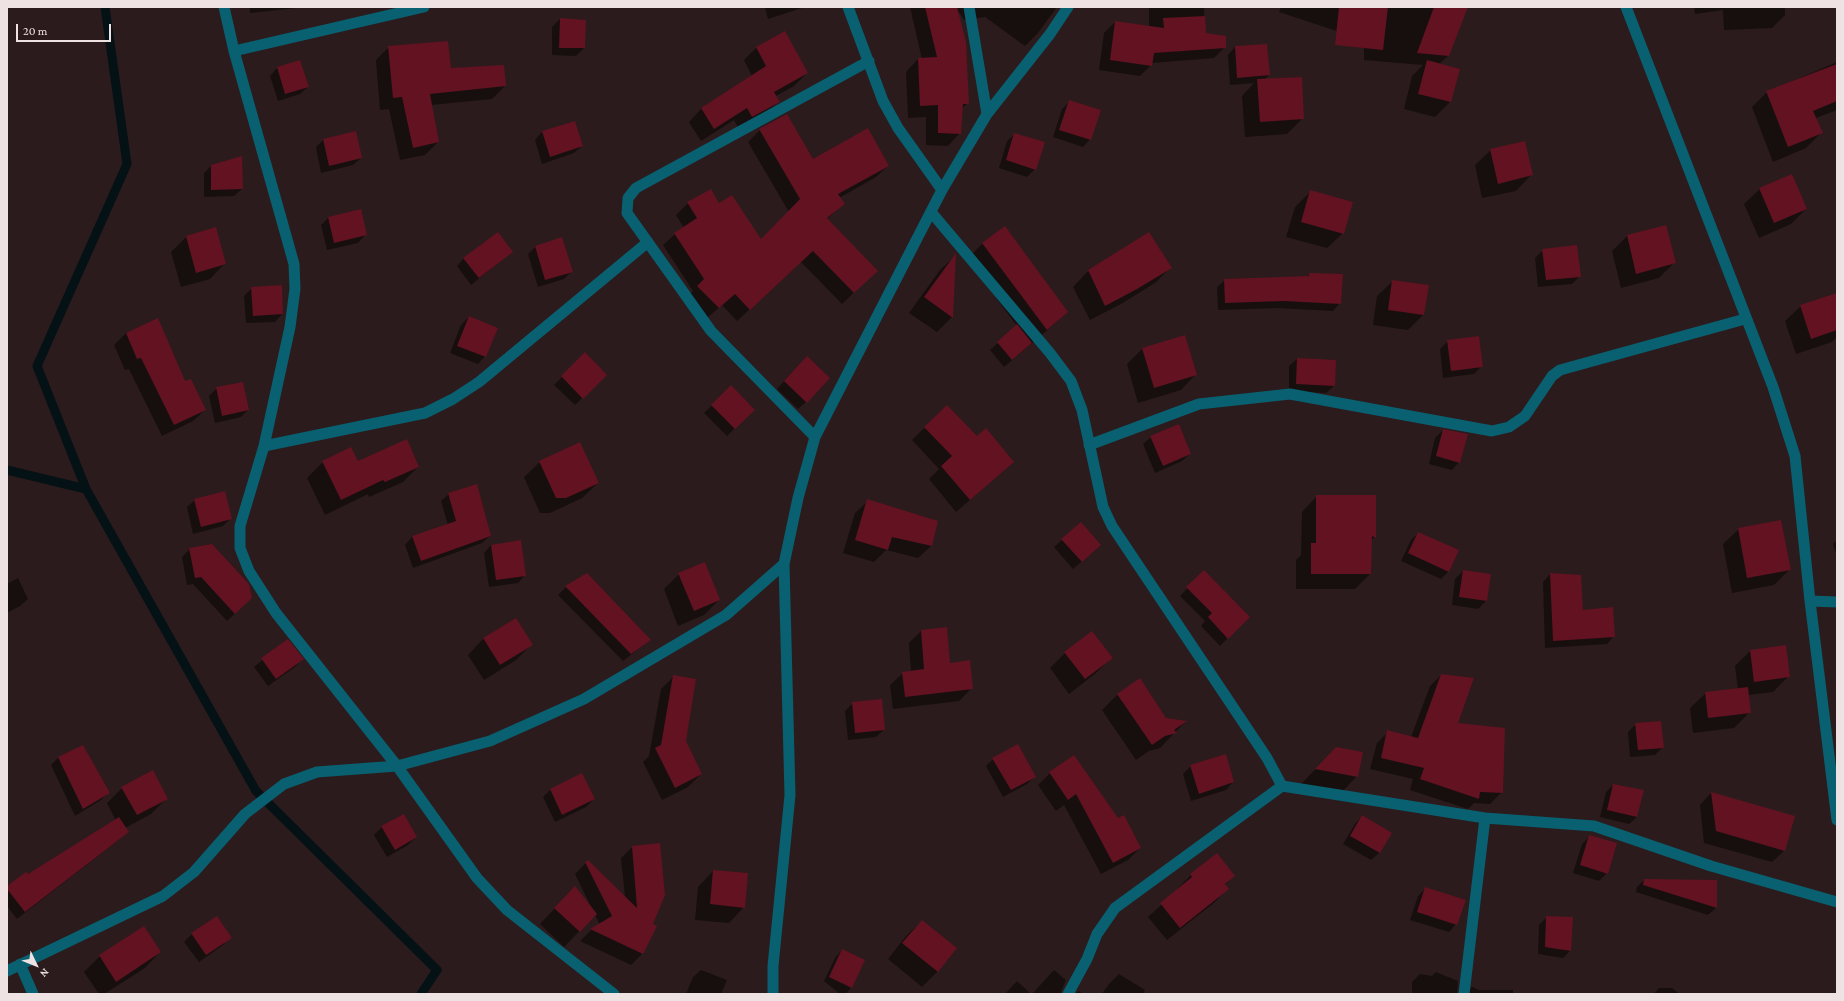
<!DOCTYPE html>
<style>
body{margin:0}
#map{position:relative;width:1844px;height:1001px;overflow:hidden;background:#2b1b1c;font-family:"Crimson Pro",serif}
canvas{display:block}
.frame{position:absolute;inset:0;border:8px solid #eee2e2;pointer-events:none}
.north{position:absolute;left:16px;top:945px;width:40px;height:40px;-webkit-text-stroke:3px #2b1b1c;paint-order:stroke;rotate:133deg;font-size:11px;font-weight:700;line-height:16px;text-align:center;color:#eee2e2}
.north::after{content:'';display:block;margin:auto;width:14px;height:18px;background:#eee2e2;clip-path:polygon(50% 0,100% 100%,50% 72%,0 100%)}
.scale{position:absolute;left:16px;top:24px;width:95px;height:18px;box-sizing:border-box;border:2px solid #eee2e2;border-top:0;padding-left:5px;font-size:12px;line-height:14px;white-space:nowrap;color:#eee2e2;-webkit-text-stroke:3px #2b1b1c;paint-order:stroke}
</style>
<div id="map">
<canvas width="1844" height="1001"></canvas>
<div class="frame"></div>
<div class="north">N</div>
<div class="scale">20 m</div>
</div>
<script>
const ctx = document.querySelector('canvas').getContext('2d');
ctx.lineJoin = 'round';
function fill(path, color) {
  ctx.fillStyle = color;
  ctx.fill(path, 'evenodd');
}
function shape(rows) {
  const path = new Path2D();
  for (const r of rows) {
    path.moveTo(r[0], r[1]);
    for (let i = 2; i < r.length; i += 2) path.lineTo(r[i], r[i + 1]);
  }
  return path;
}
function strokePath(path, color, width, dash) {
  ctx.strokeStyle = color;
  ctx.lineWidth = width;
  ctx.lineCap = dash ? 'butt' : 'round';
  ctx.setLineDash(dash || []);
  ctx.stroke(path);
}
fill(shape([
 [250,7,306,7,250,13],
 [765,7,805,7,768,19],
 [910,7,1057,7,1038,33,1025,46,985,17,964,20,959,12,958,13,968,103,961,109,960,133,948,146,926,145,926,117,908,118,906,72,918,59,922,59],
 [1149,7,1204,7,1205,34,1225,47,1214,58,1152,63,1151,65,1140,76,1099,70,1104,33,1115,22,1149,27],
 [1281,7,1467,7,1448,56,1439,64,1450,102,1435,117,1404,109,1412,76,1423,65,1364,60,1364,48,1370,42,1279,12],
 [1694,7,1785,7,1785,15,1772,28,1724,30,1723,10,1695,14],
 [560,19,585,21,584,48,576,56,552,55,552,27],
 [389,47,450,69,505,86,492,99,431,105,438,142,425,155,400,160,389,109,380,110,376,60],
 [1235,47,1269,75,1264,80,1303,118,1287,134,1245,137,1242,96,1254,83,1230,85,1228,55],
 [756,48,807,73,794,86,776,96,779,101,766,114,739,129,734,120,701,141,689,122,701,109,752,76,744,60],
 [1837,62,1837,110,1816,118,1821,133,1806,148,1773,162,1752,107,1767,92],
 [277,68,308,87,300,94,278,101,270,76],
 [1070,101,1090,139,1083,147,1053,137,1062,109],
 [760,130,812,160,888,166,876,177,839,198,844,204,827,219,864,283,842,304,801,262,737,321,722,305,706,319,686,298,693,291,663,245,675,234,684,228,676,215,688,203,719,205,761,241,789,212,748,142],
 [542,132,582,146,574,153,542,164,535,140],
 [1015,134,1035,169,1027,177,999,168,1007,141],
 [323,140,361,158,353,165,321,173,316,147],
 [1491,150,1531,175,1516,191,1482,198,1475,165],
 [211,166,242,189,234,196,204,197,204,173],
 [1760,189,1806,209,1791,224,1759,238,1744,204],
 [1311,191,1343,233,1327,248,1286,237,1295,207],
 [328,218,365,235,358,243,327,250,321,225],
 [1665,226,1674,263,1659,278,1621,288,1612,251,1627,236],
 [1005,227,1067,312,1051,327,1004,367,990,350,1017,326,967,259,982,244],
 [1149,233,1170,268,1155,283,1121,304,1090,320,1073,287,1088,271],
 [186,237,225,263,210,279,181,287,171,252],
 [562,239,572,271,564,279,538,287,528,254,535,247],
 [1543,250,1580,276,1572,284,1538,287,1535,258],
 [512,252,471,285,457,266,464,258],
 [955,256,952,317,937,332,909,313,940,270],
 [1310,274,1340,303,1333,311,1276,308,1218,310,1217,287,1225,280,1306,277],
 [1393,281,1427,286,1423,315,1408,330,1373,325,1377,296],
 [281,286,282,314,275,322,246,323,244,296,252,288],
 [1837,294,1837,337,1832,342,1796,354,1785,321,1801,306],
 [469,317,485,356,478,364,450,353,461,325],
 [157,320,185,383,205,410,193,421,162,436,129,369,125,370,114,345,126,333],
 [1184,336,1196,374,1181,390,1138,403,1127,364,1142,349],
 [1448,341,1482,366,1474,374,1443,378,1440,349],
 [585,354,606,375,575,405,554,385],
 [1297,359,1334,386,1326,393,1289,391,1289,366],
 [799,365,806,402,798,409,777,389],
 [731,387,753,410,727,436,704,413],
 [217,388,248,410,241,417,215,423,209,396],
 [947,406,977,437,1013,462,956,512,929,479,939,469,912,440],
 [1443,430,1459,462,1452,470,1429,464,1435,438],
 [1151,437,1190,454,1182,461,1155,473,1143,444],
 [323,462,357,462,418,467,403,482,369,497,368,494,325,515,307,478],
 [540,462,598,483,582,498,550,513,540,513,524,477],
 [449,494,490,536,482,543,413,568,405,545,412,537,448,525,441,501],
 [1317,496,1375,496,1375,537,1370,541,1370,574,1355,589,1296,589,1296,560,1301,555,1302,512],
 [195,500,231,518,223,526,193,534,187,507],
 [868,501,936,522,931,546,918,558,886,550,874,562,843,553,855,513],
 [1081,523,1093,552,1073,569,1054,547],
 [1739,529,1790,569,1774,585,1732,593,1723,544],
 [1418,533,1448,572,1441,579,1401,561,1411,540],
 [1837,540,1837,557,1833,544],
 [491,545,525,575,518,583,489,587,484,553],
 [190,549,244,605,227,621,193,584,187,585,182,557],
 [1204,571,1249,617,1220,646,1201,626,1205,621,1180,596],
 [1463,571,1490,575,1486,601,1478,609,1452,605,1455,579],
 [587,574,650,640,623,661,558,595,566,587],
 [679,574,719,600,704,615,678,626,664,589],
 [1550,574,1582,611,1614,636,1607,644,1545,648,1543,582],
 [18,578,28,599,20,606,7,613,7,584],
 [515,619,531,645,516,660,484,680,468,655,483,639],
 [921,631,972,688,959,701,893,709,890,685,903,673,911,672,909,643],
 [1092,633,1111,658,1096,673,1069,694,1050,668,1065,653],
 [287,640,302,659,295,667,268,686,254,667],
 [1750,651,1789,676,1773,692,1748,695,1750,712,1734,728,1693,733,1690,708,1706,693,1738,689,1735,666],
 [1441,675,1457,724,1502,792,1490,804,1474,803,1468,809,1410,790,1413,779,1370,769,1377,743,1388,732,1411,737,1430,686],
 [674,676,685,741,701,774,688,787,662,800,643,762,649,756,661,689],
 [1139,680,1166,719,1185,722,1160,748,1149,751,1136,760,1102,710,1117,695],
 [853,703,884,730,876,737,848,740,845,711],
 [1636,724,1663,747,1655,755,1630,757,1628,732],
 [1336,748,1357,776,1342,792,1301,784],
 [59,757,108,793,101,800,75,816,51,765],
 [1073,757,1117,820,1140,848,1128,860,1101,874,1064,805,1056,811,1038,785,1050,773],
 [993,759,1034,777,1027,784,1003,797,986,766],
 [1191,766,1233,782,1226,790,1191,801,1183,774],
 [581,775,594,799,586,807,555,822,543,797,550,790],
 [1613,785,1637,817,1629,824,1600,817,1606,792],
 [122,788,166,799,151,814,125,828,128,832,120,839,17,919,7,906,7,888,116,821,107,803],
 [1711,793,1784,851,1772,862,1704,843,1700,805],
 [1362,816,1390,833,1379,853,1371,860,1343,844,1355,824],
 [382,827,416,837,408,845,387,857,374,835],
 [1590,836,1607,873,1599,881,1573,873,1582,844],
 [632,847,652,925,642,954,631,965,580,941,591,930,600,925,595,915,564,947,540,924,560,903,591,907,575,874,586,863,625,897,621,858],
 [713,871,744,907,729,923,695,920,698,887],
 [1191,875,1234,876,1224,886,1227,889,1215,902,1167,940,1148,917,1179,889,1178,888],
 [1644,880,1716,881,1716,908,1708,915,1636,892,1637,887],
 [1426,888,1456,924,1449,932,1410,920,1418,896],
 [1547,917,1570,951,1563,958,1538,954,1539,925],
 [922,921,956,948,937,972,922,987,888,959,906,936],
 [144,927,160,952,145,968,104,994,99,994,84,972,100,956],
 [192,934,230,937,223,945,199,962,184,942],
 [842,950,864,961,850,989,846,994,840,994,824,981,835,958],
 [701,970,727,980,721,994,686,994,693,977],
 [1054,970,1066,980,1060,994,1032,994],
 [1436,972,1458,981,1457,994,1412,994,1412,982,1420,974,1432,976],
 [1119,974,1145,990,1143,994,1102,994,1109,984],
 [1017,981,1031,994,1005,994],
 [1472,987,1479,990,1513,990,1513,994,1465,994],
 [1659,988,1672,988,1680,994,1654,994],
 [1079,991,1083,994,1075,994]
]), '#0007');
strokePath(shape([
 [105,7,127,164,37,366,86,489,256,791,437,970,421,994],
 [7,470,86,489]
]), '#041115', 9);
fill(shape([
 [925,7,957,7,966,42,969,104,963,104,961,134,938,133,938,105,920,106,918,58,937,57],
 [1339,7,1388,7,1383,50,1335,45],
 [1434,7,1468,7,1449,56,1417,53],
 [1205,16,1206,33,1226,36,1226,48,1154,53,1152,66,1110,60,1115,21,1164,28,1163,18],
 [560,18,586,20,585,48,559,48],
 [785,31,808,73,774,92,780,102,752,117,747,108,714,129,701,108,766,66,756,47],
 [448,41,451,68,504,65,506,86,430,94,439,142,413,148,402,97,393,98,388,46],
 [1267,44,1270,75,1237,78,1235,46],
 [300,60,309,87,285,94,277,67],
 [1427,60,1460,69,1451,102,1418,94],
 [1837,64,1837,101,1813,111,1823,133,1788,147,1766,91],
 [1302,77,1304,119,1260,122,1257,79],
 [1069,100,1101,110,1091,140,1059,130],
 [787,114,813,159,868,128,889,166,838,194,845,204,827,218,878,271,854,293,813,251,750,310,735,294,719,308,697,286,704,279,674,233,697,218,687,202,711,189,719,203,732,195,761,239,800,199,759,129],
 [575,121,583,146,550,157,542,131],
 [356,131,362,158,329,166,323,139],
 [1014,133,1045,142,1036,170,1006,160],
 [1525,141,1533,175,1498,184,1490,149],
 [242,156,243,189,211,190,211,165],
 [1792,174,1807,209,1774,223,1759,188],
 [1310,190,1353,202,1344,234,1301,222],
 [361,209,367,235,334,243,328,217],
 [1666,225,1676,263,1636,274,1627,235],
 [1005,226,1068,312,1047,330,982,243],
 [216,227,226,264,196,273,186,236],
 [498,232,513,252,479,278,463,258],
 [1149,232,1172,268,1137,289,1105,306,1088,270],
 [562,237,573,272,545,280,535,246],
 [1577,245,1581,277,1546,280,1542,249],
 [956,253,953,318,924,297],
 [1309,273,1343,274,1341,304,1284,301,1225,303,1224,279,1309,276],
 [1392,280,1429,285,1424,315,1388,310],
 [282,285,283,314,253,316,251,287],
 [1837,293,1837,330,1811,339,1800,305],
 [469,316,498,328,486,357,457,346],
 [158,318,185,381,191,379,206,410,174,425,141,358,137,359,126,333],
 [1017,324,1032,343,1012,360,997,342],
 [1185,335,1197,375,1154,388,1142,348],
 [1479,336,1483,367,1451,371,1447,340],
 [585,352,607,375,583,399,561,376],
 [807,356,830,378,807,403,784,381],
 [1297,358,1336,360,1335,386,1296,384],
 [243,382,249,410,222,416,216,387],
 [731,385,755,410,735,429,711,405],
 [947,405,977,436,986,428,1014,462,970,500,941,466,952,456,924,427],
 [1179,424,1191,454,1163,466,1150,436],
 [1443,429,1468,434,1460,463,1436,456],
 [407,439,419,467,385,482,383,480,341,500,322,461,351,447,358,461],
 [580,442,599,483,566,498,556,498,539,461],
 [477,484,491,536,421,561,412,536,456,521,448,493],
 [225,491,232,519,201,527,194,499],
 [1316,495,1376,495,1376,538,1372,536,1371,574,1311,574,1311,543,1316,543],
 [867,499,938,521,932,546,892,537,888,550,855,540],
 [1781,520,1791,570,1747,578,1738,528],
 [1081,522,1101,545,1082,562,1061,539],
 [1418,532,1459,550,1449,572,1408,553],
 [521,540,526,576,496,580,491,545],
 [212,544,249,584,252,598,235,614,201,577,195,578,189,548],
 [705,562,720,600,694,611,678,573],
 [1204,570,1250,617,1228,639,1208,617,1212,613,1186,587],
 [1463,570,1491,574,1487,601,1459,597],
 [587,573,651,640,631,654,565,586],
 [1550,573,1581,575,1583,610,1613,607,1615,637,1553,641],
 [516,618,533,645,500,665,483,638],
 [947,627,950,663,970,660,973,689,905,697,902,672,924,669,921,630],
 [1092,631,1113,658,1085,679,1064,652],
 [288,639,304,659,276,679,261,658],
 [1786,645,1790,677,1754,682,1750,650],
 [1441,674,1474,678,1458,723,1505,728,1503,793,1480,792,1479,799,1420,779,1424,768,1381,758,1387,730,1418,738],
 [673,675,696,679,686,741,702,774,675,788,655,748,661,745],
 [1140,678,1166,718,1187,721,1174,730,1177,733,1165,736,1152,745,1117,694],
 [1748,687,1751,713,1708,718,1705,692],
 [882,699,885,730,855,733,852,702],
 [1661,721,1664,748,1638,750,1635,723],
 [1018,744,1036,777,1011,790,992,758],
 [83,745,110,793,83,809,58,757],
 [1336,747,1363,752,1358,777,1315,769],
 [1226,754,1234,782,1199,794,1190,765],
 [1074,755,1118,818,1124,815,1141,848,1113,863,1076,794,1068,800,1049,772],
 [153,770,168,799,137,815,121,787],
 [582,773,595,799,562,815,550,789],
 [1613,784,1644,790,1637,817,1607,810],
 [1711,792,1795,816,1785,851,1716,831],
 [404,814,417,837,395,850,381,826],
 [1362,815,1392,833,1380,853,1350,836],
 [119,817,129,832,25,912,7,889,7,886,26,872,28,874],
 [1589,835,1617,843,1608,874,1580,865],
 [660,843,665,895,653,924,657,926,643,954,590,929,612,916,585,862,588,860,637,908,632,846],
 [1217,853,1235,876,1225,884,1229,889,1180,928,1160,903,1192,877,1190,874],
 [713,870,748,873,745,908,710,904],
 [1644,879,1717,880,1717,908,1643,885],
 [575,886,597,914,580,932,554,908],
 [1425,887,1466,900,1457,925,1417,912],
 [217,916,232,938,206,955,191,933],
 [1546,916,1573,917,1571,951,1545,947],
 [922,920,957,948,938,972,902,943],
 [144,926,161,952,116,982,99,955],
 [842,949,865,960,852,988,829,977]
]), '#621220');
strokePath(shape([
 [224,7,234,51,294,264,295,289,290,327,264,446,240,526,240,548,249,571,276,613,397,766,477,878,507,910,614,994],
 [848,7,883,101,898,128,942,190],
 [969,7,987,114],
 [1626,7,1773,387,1795,456,1810,601,1837,820],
 [234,51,424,7],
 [931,212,1050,353,1071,381,1082,410,1103,507,1112,526,1267,758,1282,786],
 [815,437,711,331,627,213,628,198,636,188,869,61],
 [1089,445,1199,404,1290,394,1492,431,1509,427,1525,416,1552,376,1560,370,1745,319],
 [264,446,425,413,453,399,479,382,648,242],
 [1810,601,1837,602],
 [20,964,33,994],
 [7,971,163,896,194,872,245,814,284,784,317,772,397,766,490,741,584,699,726,615,784,564],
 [773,994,773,966,790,795,784,564,798,498,815,437,942,190,987,114,1050,34,1068,7],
 [1068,994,1087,959,1097,934,1115,908,1282,786,1485,818,1594,826,1711,866,1837,902],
 [1464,994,1485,818]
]), '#096070', 11);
</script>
